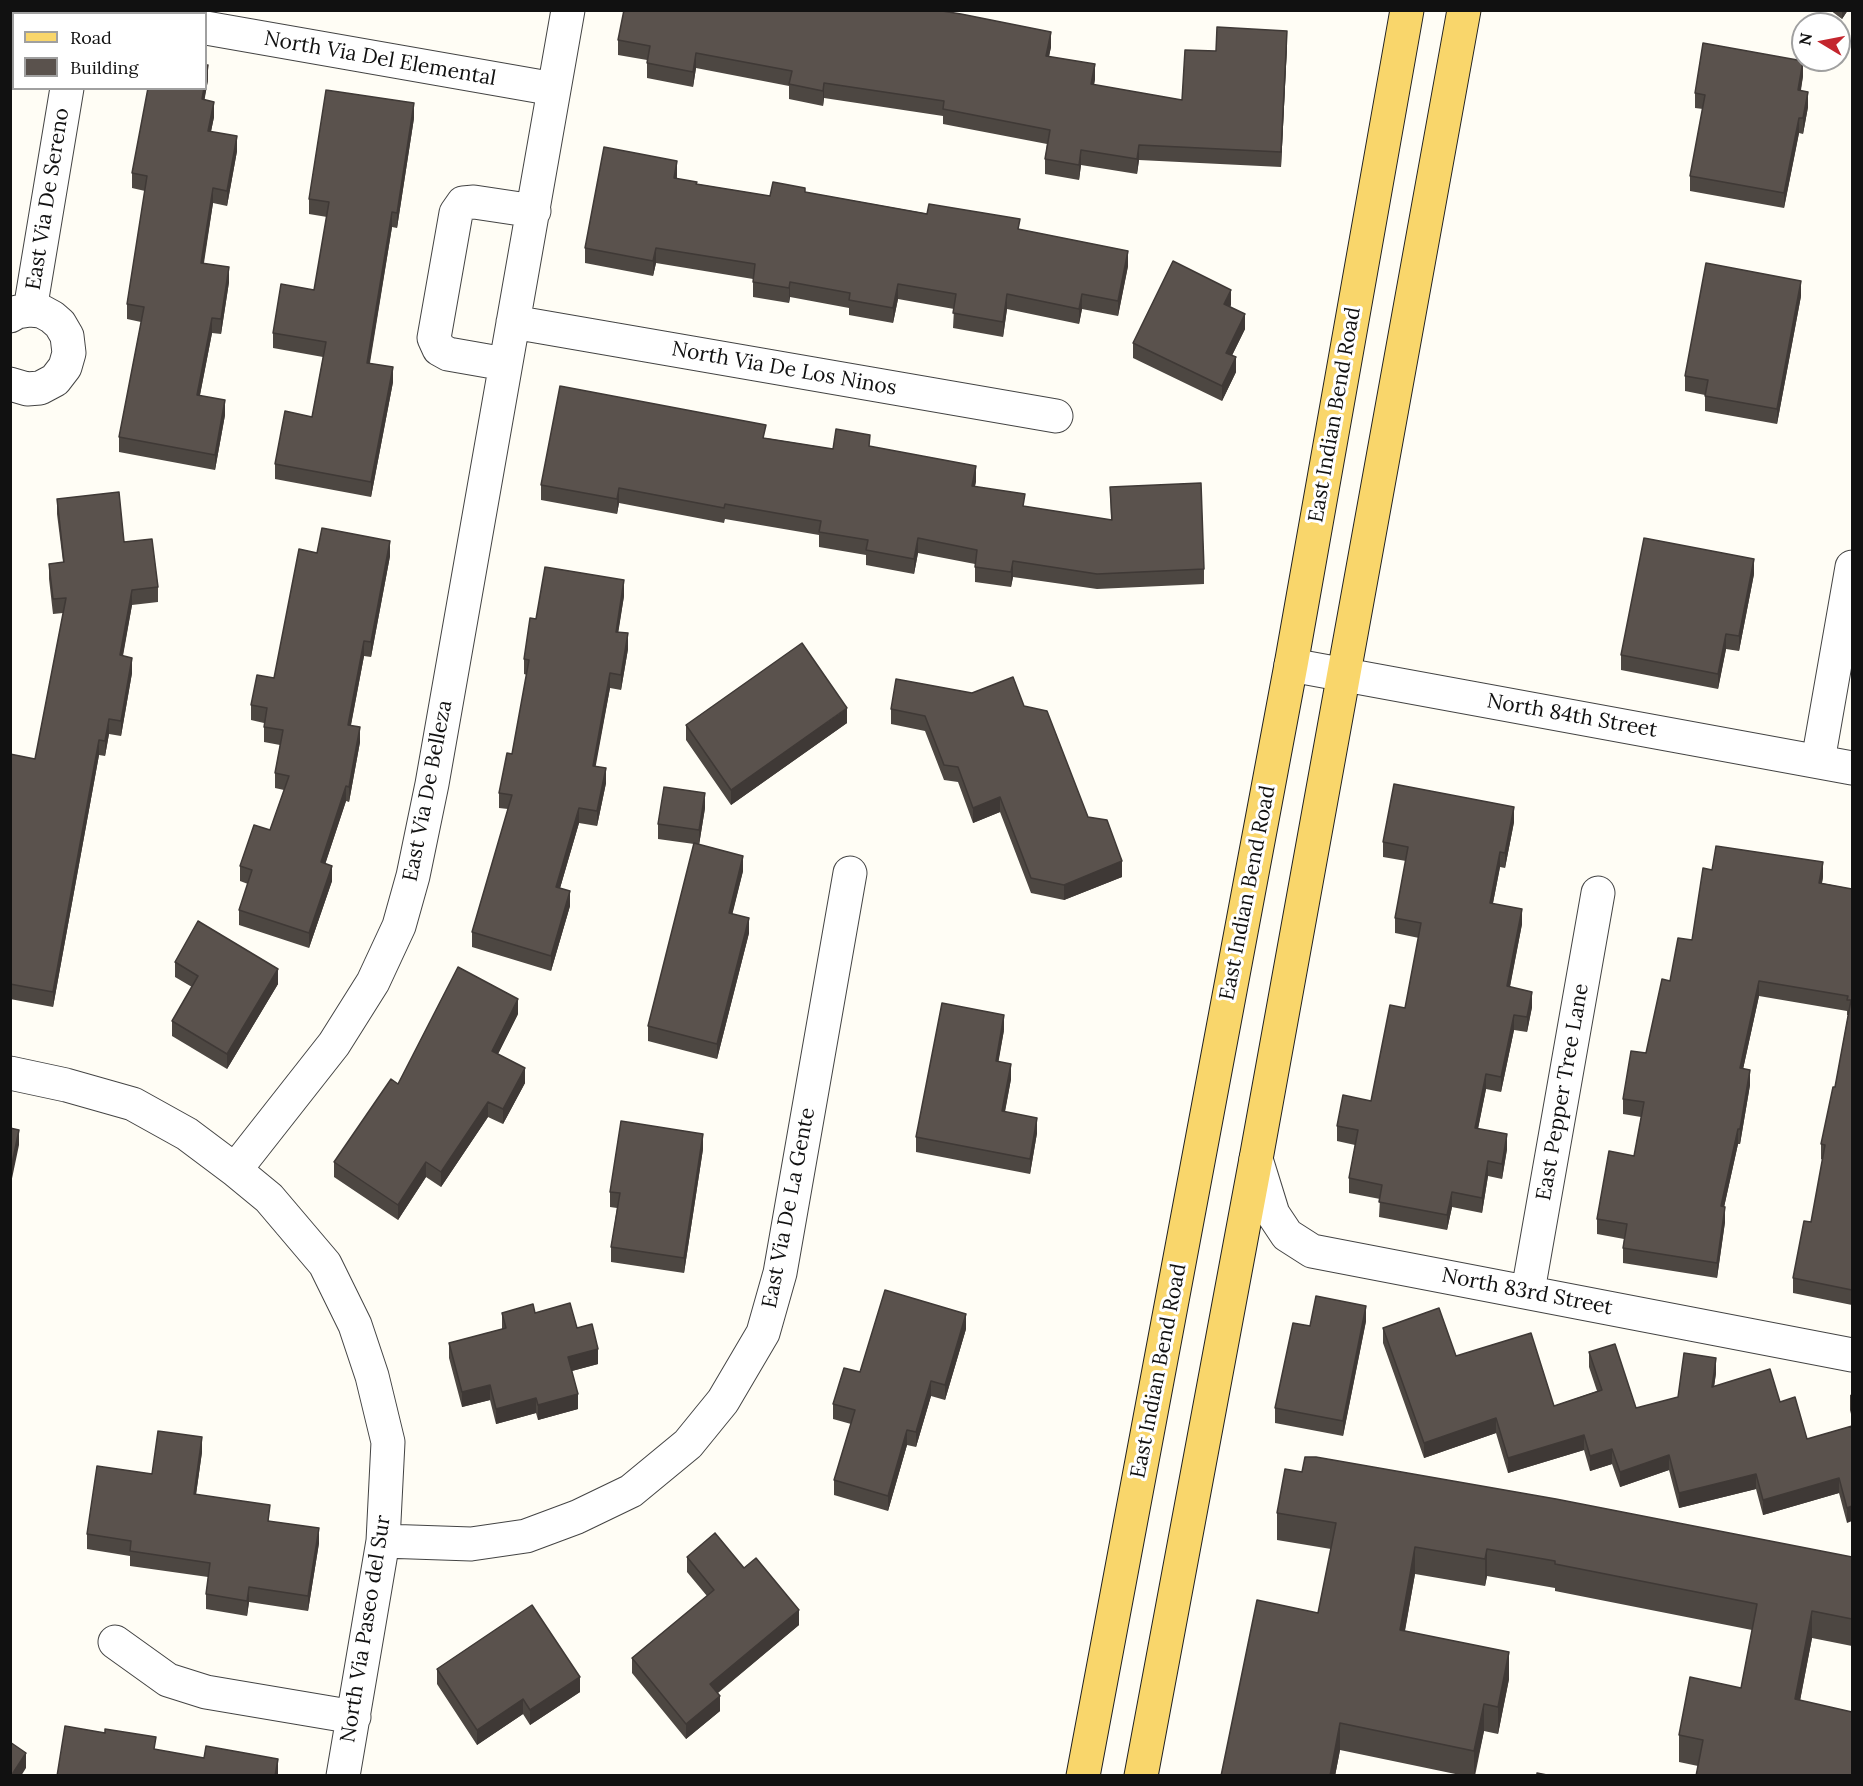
<!DOCTYPE html>
<style>
body{margin:0}
#map{position:relative;width:1863px;height:1786px;overflow:hidden;background:#fffdf5;font-family:Lora,serif}
canvas{display:block}
.frame{position:absolute;inset:0;border:12px solid #111;pointer-events:none}
.legend{position:absolute;left:12px;top:12px;width:195px;height:78px;box-sizing:border-box;background:#fff;border:2px solid #a0a0a0;margin:0;padding:8px 10px;list-style:none;font-size:18px;color:#111}
.legend li{display:flex;align-items:center;gap:12px;height:30px}
.legend b{width:30px;border:2px solid #a0a0a0}
.north{position:absolute;left:1791px;top:12px;width:60px;height:60px;box-sizing:border-box;background:#fff;border:2px solid #a0a0a0;border-radius:50%;rotate:280deg;font-size:16px;font-weight:700;line-height:24px;text-align:center;color:#111}
.north::after{content:'';display:block;margin:auto;width:21px;height:27px;background:#c4262e;clip-path:polygon(50% 0,100% 100%,50% 72%,0 100%)}
</style>
<div id="map">
<canvas width="1863" height="1786"></canvas>
<div class="frame"></div>
<ul class="legend">
<li><b style="height:8px;background:#f9d66b"></b>Road</li>
<li><b style="height:16px;background:#5a524d"></b>Building</li>
</ul>
<div class="north">N</div>
</div>
<script>
const ctx = document.querySelector('canvas').getContext('2d');
ctx.lineJoin = 'round';
function shape(rows) {
  const path = new Path2D();
  for (const r of rows) {
    path.moveTo(r[0], r[1]);
    for (let i = 2; i < r.length; i += 2) path.lineTo(r[i], r[i + 1]);
  }
  return path;
}
function strokePath(path, color, width, dash) {
  ctx.strokeStyle = color;
  ctx.lineWidth = width;
  ctx.lineCap = dash ? 'butt' : 'round';
  ctx.setLineDash(dash || []);
  ctx.stroke(path);
}
function fill(path, color) {
  ctx.fillStyle = color;
  ctx.fill(path, 'evenodd');
}
function label(font, color, halo, rows, align = 'center') {
  ctx.font = font + ' Lora,serif';
  ctx.lineWidth = 6;
  ctx.setLineDash([]);
  ctx.textBaseline = 'middle';
  ctx.strokeStyle = halo;
  ctx.fillStyle = color;
  for (const [text, x, y, turn = 0] of rows) {
    ctx.save();
    ctx.translate(x, y);
    ctx.rotate((+turn || 0) * Math.PI / 180);
    ctx.textAlign = isNaN(turn) ? turn : align;
    if (halo) ctx.strokeText(text, 0, 0);
    ctx.fillText(text, 0, 0);
    ctx.restore();
  }
}
const minor = shape([
 [109,10,126,14],
 [79,14,80,10],
 [206,28,554,89],
 [30,310,67,88],
 [10,316,17,312,30,310,41,311,52,317,60,324,67,336,69,353,65,367,55,380,40,388,27,389,10,384],
 [513,322,1056,416],
 [505,364,448,354,439,349,434,338,456,213,463,203,474,202,534,211],
 [1291,665,1852,768],
 [1818,761,1852,567],
 [10,1073,66,1085,133,1104,187,1134,235,1170,269,1198,325,1264,355,1325,372,1376,388,1442,383,1541,343,1776],
 [1256,1159,1273,1214,1287,1235,1312,1251,1852,1355],
 [235,1170,334,1044,373,982,399,926,413,876,432,784,568,10],
 [1528,1291,1598,893],
 [383,1541,471,1544,526,1536,577,1517,631,1491,688,1444,723,1401,763,1333,780,1273,850,873],
 [115,1642,168,1680,206,1692,354,1717]
]);
const major = shape([
 [1083,1776,1291,665,1407,10],
 [1141,1776,1256,1159,1464,10]
]);
strokePath(minor, '#444', 35);
strokePath(major, '#222', 35);
strokePath(minor, '#fff', 33);
strokePath(major, '#f9d66b', 33);
fill(shape([
 [1830,10,1848,10,1842,19],
 [618,40,1051,47,1049,56,1095,79,1094,85,1182,100,1216,51,1287,46,1281,167,1139,160,1137,174,1081,165,1079,180,1045,174,1045,159,1047,144,943,124,943,116,824,98,823,106,789,99,789,86,696,68,693,87,647,78,647,60,618,55],
 [1803,76,1801,90,1808,107,1803,134,1799,133,1784,208,1690,191,1690,176,1703,109,1695,108,1695,93],
 [208,80,204,100,214,117,211,131,237,151,227,206,213,203,204,263,229,282,221,334,212,333,200,395,225,415,215,470,119,452,119,437,141,322,127,319,127,304,145,191,132,188,132,173],
 [414,118,397,228,392,227,370,363,393,382,371,497,275,479,275,464,312,417,323,357,273,348,273,333,314,290,327,217,309,214,309,199],
 [677,176,677,179,697,184,770,196,805,192,1020,230,1128,266,1118,316,1082,309,1079,324,1007,309,1003,337,953,328,954,309,898,299,893,323,849,315,849,308,790,297,789,303,753,297,753,279,656,263,653,276,585,263,585,248],
 [1801,296,1777,424,1705,411,1705,395,1685,391,1685,376],
 [1231,305,1230,307,1245,329,1232,355,1236,372,1222,401,1133,358,1133,343],
 [766,438,833,449,870,446,976,481,975,486,1025,507,1111,520,1110,487,1204,569,1204,584,1097,589,1013,577,1011,587,975,582,975,564,918,553,914,574,866,565,866,555,819,547,819,535,725,519,724,523,619,503,617,514,541,500,541,485],
 [57,499,124,542,158,587,158,602,132,605,123,656,132,673,121,736,109,734,105,756,99,755,53,1007,10,999,10,754,35,759,63,613,53,614,49,579,49,564,63,562,57,514],
 [317,553,390,556,371,657,364,656,351,725,360,742,349,802,346,801,325,864,332,881,309,948,239,925,239,910,248,884,240,881,240,866,270,830,284,790,275,788,275,773,280,745,264,742,264,723,251,720,251,705,274,678],
 [1754,574,1739,651,1726,649,1718,689,1621,670,1621,655],
 [624,596,618,632,628,649,621,690,610,688,595,766,606,783,597,826,579,823,560,888,570,906,551,971,472,947,472,932,508,809,499,808,499,793,512,754,527,675,524,674,524,659,536,619],
 [1024,706,1122,877,1064,900,1031,893,1000,812,973,823,958,782,944,780,925,731,891,724,891,709],
 [847,723,731,805,686,740,686,725],
 [705,808,699,845,743,871,732,914,749,933,717,1059,648,1041,648,1026,694,844,658,839,658,824],
 [1514,822,1505,868,1500,867,1493,903,1522,924,1510,987,1532,1007,1527,1032,1514,1030,1501,1092,1486,1089,1478,1129,1507,1149,1502,1179,1488,1176,1482,1213,1452,1207,1447,1230,1379,1217,1380,1199,1349,1193,1349,1178,1355,1145,1337,1141,1337,1126,1371,1101,1405,1008,1419,938,1395,933,1395,918,1406,861,1383,857,1383,842],
 [1823,877,1822,883,1852,889,1852,1305,1793,1293,1793,1278,1811,1222,1823,1160,1821,1159,1821,1144,1835,1087,1848,1015,1847,1015,1847,1011,1759,996,1743,1069,1750,1085,1740,1144,1738,1144,1724,1207,1725,1222,1717,1278,1623,1263,1623,1248,1624,1239,1597,1234,1597,1219,1634,1156,1641,1117,1623,1114,1623,1099,1646,1053,1670,981,1692,940],
 [175,962,278,984,227,1069,172,1036,172,1021,192,987,175,977],
 [518,1014,498,1054,525,1083,503,1124,488,1117,441,1187,426,1177,398,1220,334,1177,334,1162,398,1084],
 [1004,1030,998,1062,1011,1079,1005,1112,1037,1133,1030,1174,916,1152,916,1137],
 [703,1149,684,1273,611,1262,611,1247,617,1208,610,1207,610,1192],
 [502,1313,535,1313,577,1328,598,1364,572,1371,578,1409,538,1420,536,1413,496,1424,490,1400,462,1407,449,1358,449,1343,502,1329],
 [1366,1321,1343,1436,1275,1423,1275,1408,1310,1326],
 [1383,1328,1456,1356,1554,1406,1597,1391,1589,1367,1589,1352,1636,1408,1678,1397,1716,1373,1714,1386,1780,1402,1807,1439,1852,1426,1847,1523,1839,1493,1763,1515,1756,1489,1679,1508,1669,1470,1620,1487,1612,1464,1590,1471,1584,1450,1508,1473,1496,1433,1424,1458,1383,1343],
 [966,1329,945,1400,931,1396,916,1447,907,1445,888,1511,834,1495,834,1480,851,1424,833,1419,833,1404,860,1372],
 [1852,1394,1852,1418,1850,1410,1850,1395],
 [202,1452,196,1494,270,1521,319,1543,308,1611,249,1602,247,1616,206,1609,206,1594,208,1577,130,1566,130,1556,87,1549,87,1534,152,1474],
 [1277,1513,1852,1557,1852,1646,1812,1638,1800,1701,1698,1766,1679,1762,1679,1735,1741,1688,1752,1630,1555,1591,1555,1588,1487,1576,1485,1586,1415,1574,1405,1631,1509,1679,1498,1734,1484,1731,1475,1776,1465,1776,1340,1750,1335,1776,1221,1776,1318,1613,1331,1549,1277,1540],
 [687,1557,744,1568,799,1625,718,1693,720,1711,686,1739,632,1673,632,1658,707,1596,687,1572],
 [437,1669,580,1692,530,1725,523,1714,477,1745,437,1684]
]), '#4d4742');
fill(shape([
 [1842,10,1848,10,1842,19],
 [1287,31,1287,46,1281,167,1281,152],
 [1051,32,1051,47,1046,71,1046,56],
 [696,53,696,68,693,87,693,72],
 [1803,61,1803,76,1798,105,1798,90],
 [1095,64,1095,79,1091,99,1091,84],
 [208,65,208,80,202,114,202,99,204,88,206,88,206,79],
 [824,83,824,98,823,106,823,91],
 [1808,92,1808,107,1803,134,1803,118],
 [214,102,214,117,208,146,208,131],
 [414,103,414,118,397,228,397,213],
 [1799,118,1799,133,1784,208,1784,193],
 [237,136,237,151,227,206,227,191],
 [1139,145,1139,160,1137,174,1137,159],
 [1081,150,1081,165,1079,180,1079,165],
 [677,161,677,176,674,193,674,178],
 [213,188,213,203,201,278,201,263],
 [392,212,392,227,367,378,367,363],
 [656,248,656,263,653,276,653,261],
 [1128,251,1128,266,1118,316,1118,301],
 [229,267,229,282,221,334,221,319],
 [1801,281,1801,296,1777,424,1777,409],
 [790,282,790,297,789,303,789,288],
 [898,284,898,299,893,323,893,308],
 [1231,290,1231,305,1224,319,1224,304],
 [1007,294,1007,309,1003,337,1003,322],
 [1082,294,1082,309,1079,324,1079,309],
 [1245,314,1245,329,1226,368,1226,353],
 [212,318,212,333,197,410,197,395],
 [1236,357,1236,372,1222,401,1222,386],
 [393,367,393,382,371,497,371,482],
 [225,400,225,415,215,470,215,455],
 [976,466,976,481,972,501,972,486],
 [619,488,619,503,617,514,617,499],
 [918,538,918,553,914,574,914,559],
 [390,541,390,556,371,657,371,642],
 [1754,559,1754,574,1739,651,1739,636],
 [1013,561,1013,577,1011,587,1011,572],
 [624,580,624,596,616,647,616,632],
 [132,590,132,605,120,670,120,655],
 [628,633,628,649,621,690,621,675],
 [1726,634,1726,649,1718,689,1718,674],
 [364,641,364,656,348,740,348,725],
 [132,658,132,673,121,736,121,721],
 [610,673,610,688,593,781,593,766],
 [847,708,847,723,731,805,731,790],
 [109,719,109,734,105,756,105,741],
 [360,727,360,742,349,802,349,787],
 [99,740,99,755,53,1007,53,992],
 [606,768,606,783,597,826,597,811],
 [346,786,346,801,321,877,321,862],
 [705,793,705,808,699,845,699,830],
 [1000,797,1000,812,973,823,973,808],
 [1514,807,1514,822,1505,868,1505,853],
 [579,808,579,823,556,902,556,887],
 [1500,852,1500,867,1490,918,1490,903],
 [743,856,743,871,729,928,729,913],
 [1122,861,1122,877,1064,900,1064,885],
 [1823,862,1823,877,1819,898,1819,883],
 [332,866,332,881,309,948,309,933],
 [570,891,570,906,551,971,551,956],
 [1522,909,1522,924,1507,1001,1507,986],
 [749,918,749,933,717,1059,717,1044],
 [278,969,278,984,227,1069,227,1054],
 [1759,981,1759,996,1740,1083,1740,1068],
 [1532,992,1532,1007,1527,1032,1527,1017],
 [518,999,518,1014,492,1066,492,1051],
 [1004,1015,1004,1030,996,1076,996,1061],
 [1514,1015,1514,1030,1501,1092,1501,1077],
 [1011,1064,1011,1079,1002,1126,1002,1111],
 [525,1068,525,1083,503,1124,503,1109],
 [1750,1070,1750,1085,1740,1144,1740,1129],
 [1486,1074,1486,1089,1475,1143,1475,1128],
 [488,1102,488,1117,441,1187,441,1172],
 [1037,1118,1037,1133,1030,1174,1030,1159],
 [1738,1129,1738,1144,1721,1221,1721,1206],
 [19,1130,19,1145,10,1188,10,1173],
 [703,1134,703,1149,684,1273,684,1258],
 [1507,1134,1507,1149,1502,1179,1502,1164],
 [1488,1161,1488,1176,1482,1213,1482,1198],
 [426,1162,426,1177,398,1220,398,1205],
 [1452,1192,1452,1207,1447,1230,1447,1215],
 [1725,1207,1725,1222,1717,1278,1717,1263],
 [1366,1306,1366,1321,1343,1436,1343,1421],
 [966,1314,966,1329,945,1400,945,1385],
 [598,1349,598,1364,568,1372,568,1357],
 [1716,1358,1716,1373,1712,1402,1712,1387],
 [931,1381,931,1396,916,1447,916,1432],
 [490,1385,490,1400,462,1407,462,1392],
 [578,1394,578,1409,538,1420,538,1405],
 [536,1398,536,1413,496,1424,496,1409],
 [1496,1418,1496,1433,1424,1458,1424,1443],
 [907,1430,907,1445,888,1511,888,1496],
 [1584,1435,1584,1450,1508,1473,1508,1458],
 [202,1437,202,1452,194,1509,194,1494],
 [1612,1449,1612,1464,1590,1471,1590,1456],
 [1669,1455,1669,1470,1620,1487,1620,1472],
 [1756,1474,1756,1489,1679,1508,1679,1493],
 [1839,1478,1839,1493,1763,1515,1763,1500],
 [1852,1506,1852,1521,1847,1523,1847,1508],
 [319,1528,319,1543,308,1611,308,1596],
 [1415,1547,1415,1574,1400,1657,1400,1630],
 [1487,1549,1487,1576,1485,1586,1485,1559],
 [249,1587,249,1602,247,1616,247,1601],
 [799,1610,799,1625,710,1699,710,1684],
 [1812,1611,1812,1638,1795,1726,1795,1699],
 [1509,1652,1509,1679,1498,1734,1498,1707],
 [580,1677,580,1692,530,1725,530,1710],
 [720,1696,720,1711,686,1739,686,1724],
 [523,1699,523,1714,477,1745,477,1730],
 [1484,1704,1484,1731,1474,1776,1474,1751],
 [1340,1723,1340,1750,1335,1776,1330,1776],
 [26,1753,26,1768,21,1776,11,1776],
 [278,1759,278,1776,275,1776]
]), '#3f3936');
const building = shape([
 [624,10,936,10,961,14,1051,32,1046,56,1095,64,1091,84,1182,100,1185,50,1216,51,1217,27,1287,31,1281,152,1139,145,1137,159,1081,150,1079,165,1045,159,1050,130,943,109,944,101,824,83,823,91,789,84,792,71,696,53,693,72,647,63,650,46,618,40,624,10],
 [1703,43,1803,61,1798,90,1808,92,1803,118,1799,118,1784,193,1690,176,1705,95,1695,93,1703,43],
 [206,65,208,65,206,79,206,65],
 [148,88,204,88,202,99,214,102,208,131,237,136,227,191,213,188,201,263,229,267,221,319,212,318,197,395,225,400,215,455,119,437,144,307,127,304,147,176,132,173,148,88],
 [326,90,414,103,397,213,392,212,367,363,393,367,371,482,275,464,285,411,312,417,326,342,273,333,281,284,314,290,329,202,309,199,326,90],
 [604,147,677,161,674,178,697,182,696,184,770,196,773,182,805,188,805,192,927,214,929,204,1020,219,1018,229,1128,251,1118,301,1082,294,1079,309,1007,294,1003,322,953,313,956,294,898,284,893,308,849,300,850,293,790,282,789,288,753,282,755,264,656,248,653,261,585,248,604,147],
 [1173,261,1231,290,1224,304,1245,314,1226,353,1236,357,1222,386,1133,343,1173,261],
 [1706,263,1801,281,1777,409,1705,396,1708,380,1685,376,1706,263],
 [560,386,766,425,763,438,833,449,836,429,870,435,869,446,976,466,972,486,1025,494,1023,506,1112,520,1110,487,1201,483,1204,569,1097,574,1013,561,1011,572,975,567,977,550,918,538,914,559,866,550,868,540,819,532,821,521,725,504,724,508,619,488,617,499,541,485,560,386],
 [119,492,124,542,152,539,158,587,132,590,120,655,132,658,121,721,109,719,105,741,99,740,53,992,10,984,10,754,35,759,66,598,53,599,49,564,64,562,57,499,119,492],
 [322,528,390,541,371,642,364,641,348,725,360,727,349,787,346,786,321,862,332,866,309,933,239,910,252,870,240,866,254,825,270,830,289,776,275,773,283,730,264,727,267,708,251,705,257,675,274,678,299,549,317,553,322,528],
 [1644,538,1754,559,1739,636,1726,634,1718,674,1621,655,1644,538],
 [545,567,624,580,616,632,628,633,621,675,610,673,593,766,606,768,597,811,579,808,556,887,570,891,551,956,472,932,512,795,499,793,507,753,512,754,529,660,524,659,530,618,536,619,545,567],
 [802,643,847,708,731,790,686,725,802,643],
 [1013,677,1024,706,1047,711,1088,817,1107,820,1122,861,1064,885,1031,878,1000,797,973,808,958,767,944,765,925,716,891,709,896,679,972,693,1013,677],
 [1394,784,1514,807,1505,853,1500,852,1490,903,1522,909,1507,986,1532,992,1527,1017,1514,1015,1501,1077,1486,1074,1475,1128,1507,1134,1502,1164,1488,1161,1482,1198,1452,1192,1447,1215,1379,1202,1382,1185,1349,1178,1358,1130,1337,1126,1343,1095,1371,1101,1390,1005,1405,1008,1421,923,1395,918,1408,847,1383,842,1394,784],
 [664,787,705,793,699,830,658,824,664,787],
 [694,843,743,856,729,913,749,918,717,1044,648,1026,694,843],
 [1716,846,1823,862,1819,883,1852,889,1852,1290,1793,1278,1804,1221,1811,1222,1825,1145,1821,1144,1833,1087,1835,1087,1851,1000,1847,1000,1848,996,1759,981,1740,1068,1750,1070,1740,1129,1738,1129,1721,1206,1725,1207,1717,1263,1623,1248,1627,1224,1597,1219,1609,1151,1634,1156,1644,1102,1623,1099,1631,1051,1646,1053,1662,979,1670,981,1678,938,1692,940,1703,868,1712,870,1716,846],
 [198,921,278,969,227,1054,172,1021,198,976,175,962,198,921],
 [458,967,518,999,492,1051,525,1068,503,1109,488,1102,441,1172,426,1162,398,1205,334,1162,391,1079,398,1084,458,967],
 [942,1003,1004,1015,996,1061,1011,1064,1002,1111,1037,1118,1030,1159,916,1137,942,1003],
 [621,1121,703,1134,684,1258,611,1247,620,1193,610,1192,621,1121],
 [10,1128,19,1130,10,1173,10,1128],
 [885,1290,966,1314,945,1385,931,1381,916,1432,907,1430,888,1496,834,1480,855,1410,833,1404,844,1368,860,1372,885,1290],
 [1316,1296,1366,1306,1343,1421,1275,1408,1293,1323,1310,1326,1316,1296],
 [570,1303,577,1328,592,1324,598,1349,568,1357,578,1394,538,1405,536,1398,496,1409,490,1385,462,1392,449,1343,506,1328,502,1313,533,1304,535,1313,570,1303],
 [1439,1308,1456,1356,1531,1333,1554,1406,1602,1390,1589,1352,1615,1344,1636,1408,1678,1397,1684,1353,1716,1358,1712,1387,1770,1369,1780,1402,1795,1397,1807,1439,1852,1426,1852,1506,1847,1508,1839,1478,1763,1500,1756,1474,1679,1493,1669,1455,1620,1472,1612,1449,1590,1456,1584,1435,1508,1458,1496,1418,1424,1443,1383,1328,1439,1308],
 [158,1431,202,1437,194,1494,270,1505,268,1521,319,1528,308,1596,249,1587,247,1601,206,1594,210,1563,130,1551,131,1541,87,1534,97,1466,152,1474,158,1431],
 [1305,1457,1316,1457,1556,1499,1852,1557,1852,1619,1812,1611,1795,1699,1852,1712,1852,1776,1696,1776,1703,1740,1679,1735,1690,1677,1741,1688,1757,1604,1555,1564,1555,1561,1487,1549,1485,1559,1415,1547,1400,1630,1509,1652,1498,1707,1484,1704,1474,1751,1340,1723,1330,1776,1221,1776,1257,1600,1318,1613,1336,1523,1277,1513,1285,1469,1302,1472,1305,1457],
 [715,1533,744,1568,756,1558,799,1610,710,1684,720,1696,686,1724,632,1658,714,1590,687,1557,715,1533],
 [532,1605,580,1677,530,1710,523,1699,477,1730,437,1669,532,1605],
 [65,1726,105,1733,105,1729,156,1737,154,1749,204,1758,206,1746,278,1759,275,1776,57,1776,65,1726],
 [10,1742,26,1753,11,1776,10,1776,10,1742],
 [1537,1773,1552,1776,1537,1776,1537,1773]
]);
fill(building, '#5a524d');
strokePath(building, '#3f3936', 1.5);
label('21px', '#111', '#fff', [
 ["North Via Del Elemental",380,59,10],
 ["East Via De Sereno",48,199,-81],
 ["North Via De Los Ninos",784,369,10],
 ["East Indian Bend Road",1335,415,-80],
 ["North 84th Street",1572,716,10],
 ["East Via De Belleza",428,791,-79],
 ["East Indian Bend Road",1248,893,-79],
 ["East Pepper Tree Lane",1563,1092,-80],
 ["East Via De La Gente",789,1208,-79],
 ["North 83rd Street",1527,1292,11],
 ["East Indian Bend Road",1159,1371,-79],
 ["North Via Paseo del Sur",366,1629,-81]
]);
</script>
